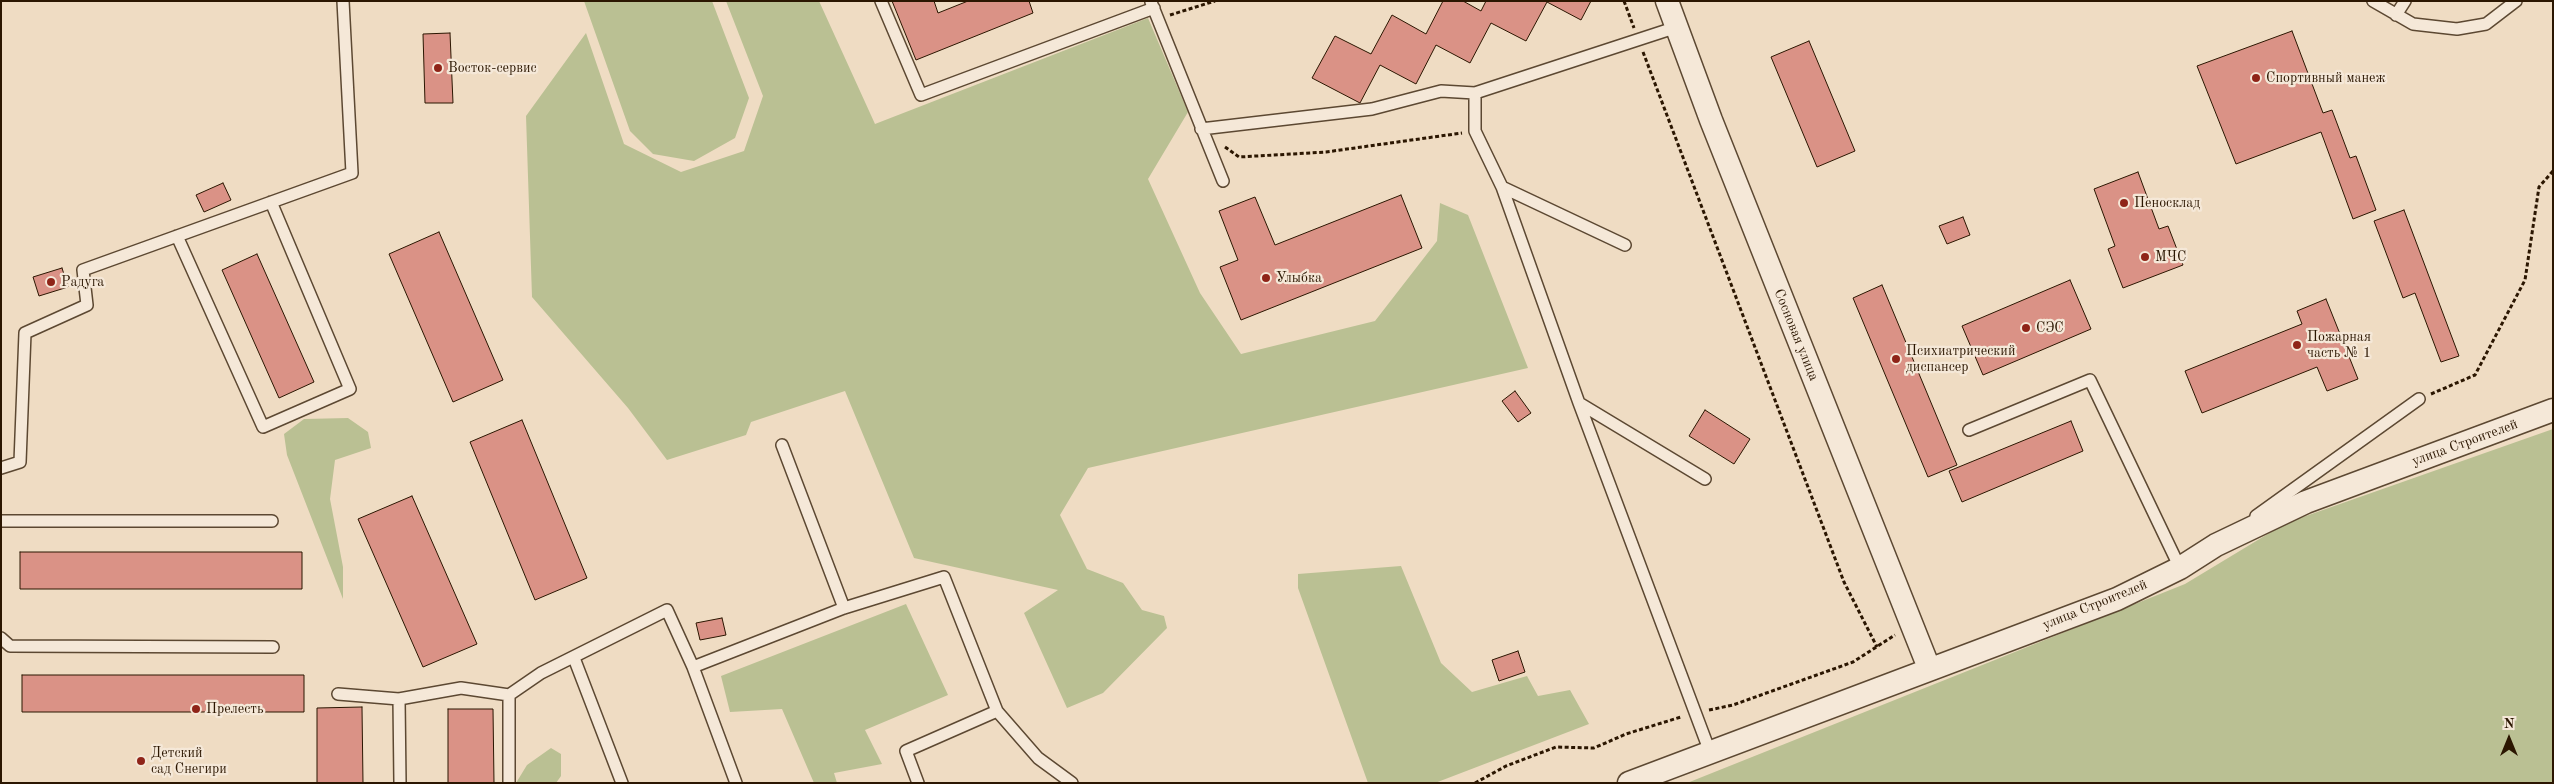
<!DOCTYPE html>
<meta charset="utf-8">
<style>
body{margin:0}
#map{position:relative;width:2554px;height:784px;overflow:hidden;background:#efdcc3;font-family:"Old Standard TT",serif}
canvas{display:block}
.frame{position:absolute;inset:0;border:2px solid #2b1601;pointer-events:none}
.north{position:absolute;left:2484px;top:714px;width:50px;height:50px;-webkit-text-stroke:4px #f5e8d8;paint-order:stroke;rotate:0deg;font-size:14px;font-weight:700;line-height:20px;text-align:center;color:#2b1601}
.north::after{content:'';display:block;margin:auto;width:18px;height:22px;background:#2b1601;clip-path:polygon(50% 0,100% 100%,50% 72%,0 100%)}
</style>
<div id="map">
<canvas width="2554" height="784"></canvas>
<div class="frame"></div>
<div class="north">N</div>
</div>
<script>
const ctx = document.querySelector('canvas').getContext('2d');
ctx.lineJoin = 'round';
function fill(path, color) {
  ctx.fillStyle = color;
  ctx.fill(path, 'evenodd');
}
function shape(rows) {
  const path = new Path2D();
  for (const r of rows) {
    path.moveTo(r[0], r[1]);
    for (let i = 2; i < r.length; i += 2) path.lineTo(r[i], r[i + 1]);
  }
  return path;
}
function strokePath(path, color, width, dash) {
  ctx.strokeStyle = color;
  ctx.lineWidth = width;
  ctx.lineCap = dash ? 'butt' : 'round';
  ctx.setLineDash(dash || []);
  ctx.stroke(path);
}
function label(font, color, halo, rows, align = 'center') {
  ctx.font = font + ' "Old Standard TT",serif';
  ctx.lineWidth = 4.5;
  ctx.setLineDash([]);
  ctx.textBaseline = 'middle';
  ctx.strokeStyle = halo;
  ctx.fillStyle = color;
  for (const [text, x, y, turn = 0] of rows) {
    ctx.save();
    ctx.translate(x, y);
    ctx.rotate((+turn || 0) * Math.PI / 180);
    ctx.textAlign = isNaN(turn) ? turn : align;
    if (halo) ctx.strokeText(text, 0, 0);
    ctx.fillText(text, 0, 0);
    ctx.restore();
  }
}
fill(shape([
 [584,1,712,1,749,98,735,138,694,161,653,154,630,131],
 [726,1,819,1,875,124,1148,18,1188,112,1148,179,1200,293,1241,354,1375,321,1437,241,1440,203,1468,215,1528,368,1088,468,1060,515,1087,569,1123,583,1142,610,1164,616,1167,628,1103,693,1067,708,1024,613,1058,590,914,558,845,391,751,422,746,435,667,460,628,408,532,297,526,116,586,33,624,144,681,172,744,151,763,96],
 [348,418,368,432,371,448,335,460,330,499,343,567,343,599,287,455,284,434,304,419],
 [2553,429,2553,783,1687,783,2185,584,2286,523],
 [1401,566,1441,663,1472,692,1527,676,1538,696,1570,690,1589,724,1435,783,1368,783,1298,588,1298,574],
 [906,604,948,695,865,730,882,764,834,773,837,783,814,783,782,709,730,712,721,676],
 [551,748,561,754,561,776,556,783,516,783,527,765]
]), '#bac093');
const building = shape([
 [892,1,934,1,938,13,968,1,1029,1,1033,13,916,60,892,1],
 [1443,1,1463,1,1481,11,1486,1,1591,1,1581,20,1547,2,1526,41,1491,23,1470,63,1436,45,1416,84,1380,65,1360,103,1312,78,1335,36,1371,54,1392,15,1426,34,1443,1],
 [2292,31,2323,113,2332,110,2350,158,2356,156,2376,210,2353,219,2321,132,2236,164,2197,66,2292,31],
 [450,33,453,103,425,103,423,34,450,33],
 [1809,41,1855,151,1817,167,1771,57,1809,41],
 [2138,172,2159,229,2168,226,2183,265,2123,288,2108,249,2115,246,2094,189,2138,172],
 [223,183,231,200,204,212,196,195,223,183],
 [1401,195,1422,248,1241,320,1220,267,1238,260,1219,211,1255,197,1275,245,1401,195],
 [2404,210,2459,356,2441,362,2415,293,2403,298,2374,221,2404,210],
 [1963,217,1970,235,1947,244,1939,226,1963,217],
 [439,232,503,380,453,402,389,254,439,232],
 [257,254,314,382,279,398,222,270,257,254],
 [62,268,68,287,39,296,33,277,62,268],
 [2070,280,2091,329,1983,375,1962,326,2070,280],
 [1882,285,1957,465,1928,477,1853,298,1882,285],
 [2326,299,2358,379,2327,391,2317,367,2202,413,2185,371,2302,324,2297,311,2326,299],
 [1515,391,1531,413,1518,422,1502,401,1515,391],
 [1705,410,1750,439,1734,464,1689,436,1705,410],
 [522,420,587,578,535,600,470,442,522,420],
 [2071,421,2083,451,1962,502,1949,471,2071,421],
 [412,496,477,644,423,667,358,519,412,496],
 [20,552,302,552,302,589,20,589,20,552],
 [722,618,726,635,700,640,696,623,722,618],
 [1518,651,1525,672,1499,681,1492,660,1518,651],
 [22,675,304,675,304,712,22,712,22,675],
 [362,707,363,783,317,783,317,708,362,707],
 [448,709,493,709,494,783,448,783,448,709]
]);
fill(building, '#da9286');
strokePath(building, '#2b1601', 1);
const lane = shape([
 [881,1,921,95,1154,8],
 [2373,1,2413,24,2457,29,2486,24,2516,1],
 [1151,2,1223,181],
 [2396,15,2405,1],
 [1475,93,1475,131,1502,187,1625,245],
 [1201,129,1372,109,1441,91,1475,93,1677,27],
 [1502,187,1579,403,1710,752],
 [177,236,263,427,350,389,271,202],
 [1579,403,1705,479],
 [1969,430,2090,380,2180,568],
 [782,445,844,608],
 [1,468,20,462,25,333,87,305,83,270,352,173,343,1],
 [2256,516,2419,399],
 [1,521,272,521],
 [1,638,10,646,273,647],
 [574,658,622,783],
 [693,667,736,783],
 [338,694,399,699,461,688,509,695,509,783],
 [509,695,541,673,667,610,693,667,844,608,944,577,997,711,906,751,918,783],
 [399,699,400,783],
 [997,711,1038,758,1072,783]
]);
const street = shape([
 [1667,1,1711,120,1929,668],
 [1629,783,2117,599,2180,568,2216,545,2306,502,2553,410]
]);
strokePath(lane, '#5c4832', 14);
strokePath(street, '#5c4832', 25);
strokePath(shape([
 [1624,1,1634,28],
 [1170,15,1215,1],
 [1643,52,1844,582,1877,647],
 [1225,147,1239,157,1326,152,1462,133],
 [2431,394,2475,375,2525,280,2539,187,2553,171],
 [1709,710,1733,705,1853,662,1895,635],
 [1475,783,1506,766,1556,747,1594,748,1626,734,1681,717]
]), '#2b1601', 3, [4, 2.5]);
strokePath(lane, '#f5e8d8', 11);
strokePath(street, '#f5e8d8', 22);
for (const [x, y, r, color] of [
 [438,68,5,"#8f2418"],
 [2256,78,5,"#8f2418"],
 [2124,203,5,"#8f2418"],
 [2145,257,5,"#8f2418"],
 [1266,278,5,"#8f2418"],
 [51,282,5,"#8f2418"],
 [2026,328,5,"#8f2418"],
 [2297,345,5,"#8f2418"],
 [1896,359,5,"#8f2418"],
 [196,709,5,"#8f2418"],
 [141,761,5,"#8f2418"]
]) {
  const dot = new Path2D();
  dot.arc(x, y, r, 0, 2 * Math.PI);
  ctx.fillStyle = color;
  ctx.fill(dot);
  strokePath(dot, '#f5e8d8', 2);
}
label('14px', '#2b1601', '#f5e8d8', [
 ["Восток-сервис",448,68],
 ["Спортивный манеж",2266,78],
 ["Пеносклад",2134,203],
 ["МЧС",2155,257],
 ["Улыбка",1276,278],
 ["Радуга",61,282],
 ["СЭС",2036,328],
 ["Пожарная",2307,337],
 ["часть № 1",2307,353],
 ["Психиатрический",1906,351],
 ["диспансер",1906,367],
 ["Прелесть",206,709],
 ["Детский",151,753],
 ["сад Снегири",151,769]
], 'left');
label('14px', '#2b1601', '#f5e8d8', [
 ["Сосновая улица",1796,335,68],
 ["улица Строителей",2465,443,-20],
 ["улица Строителей",2095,605,-22]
]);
</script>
